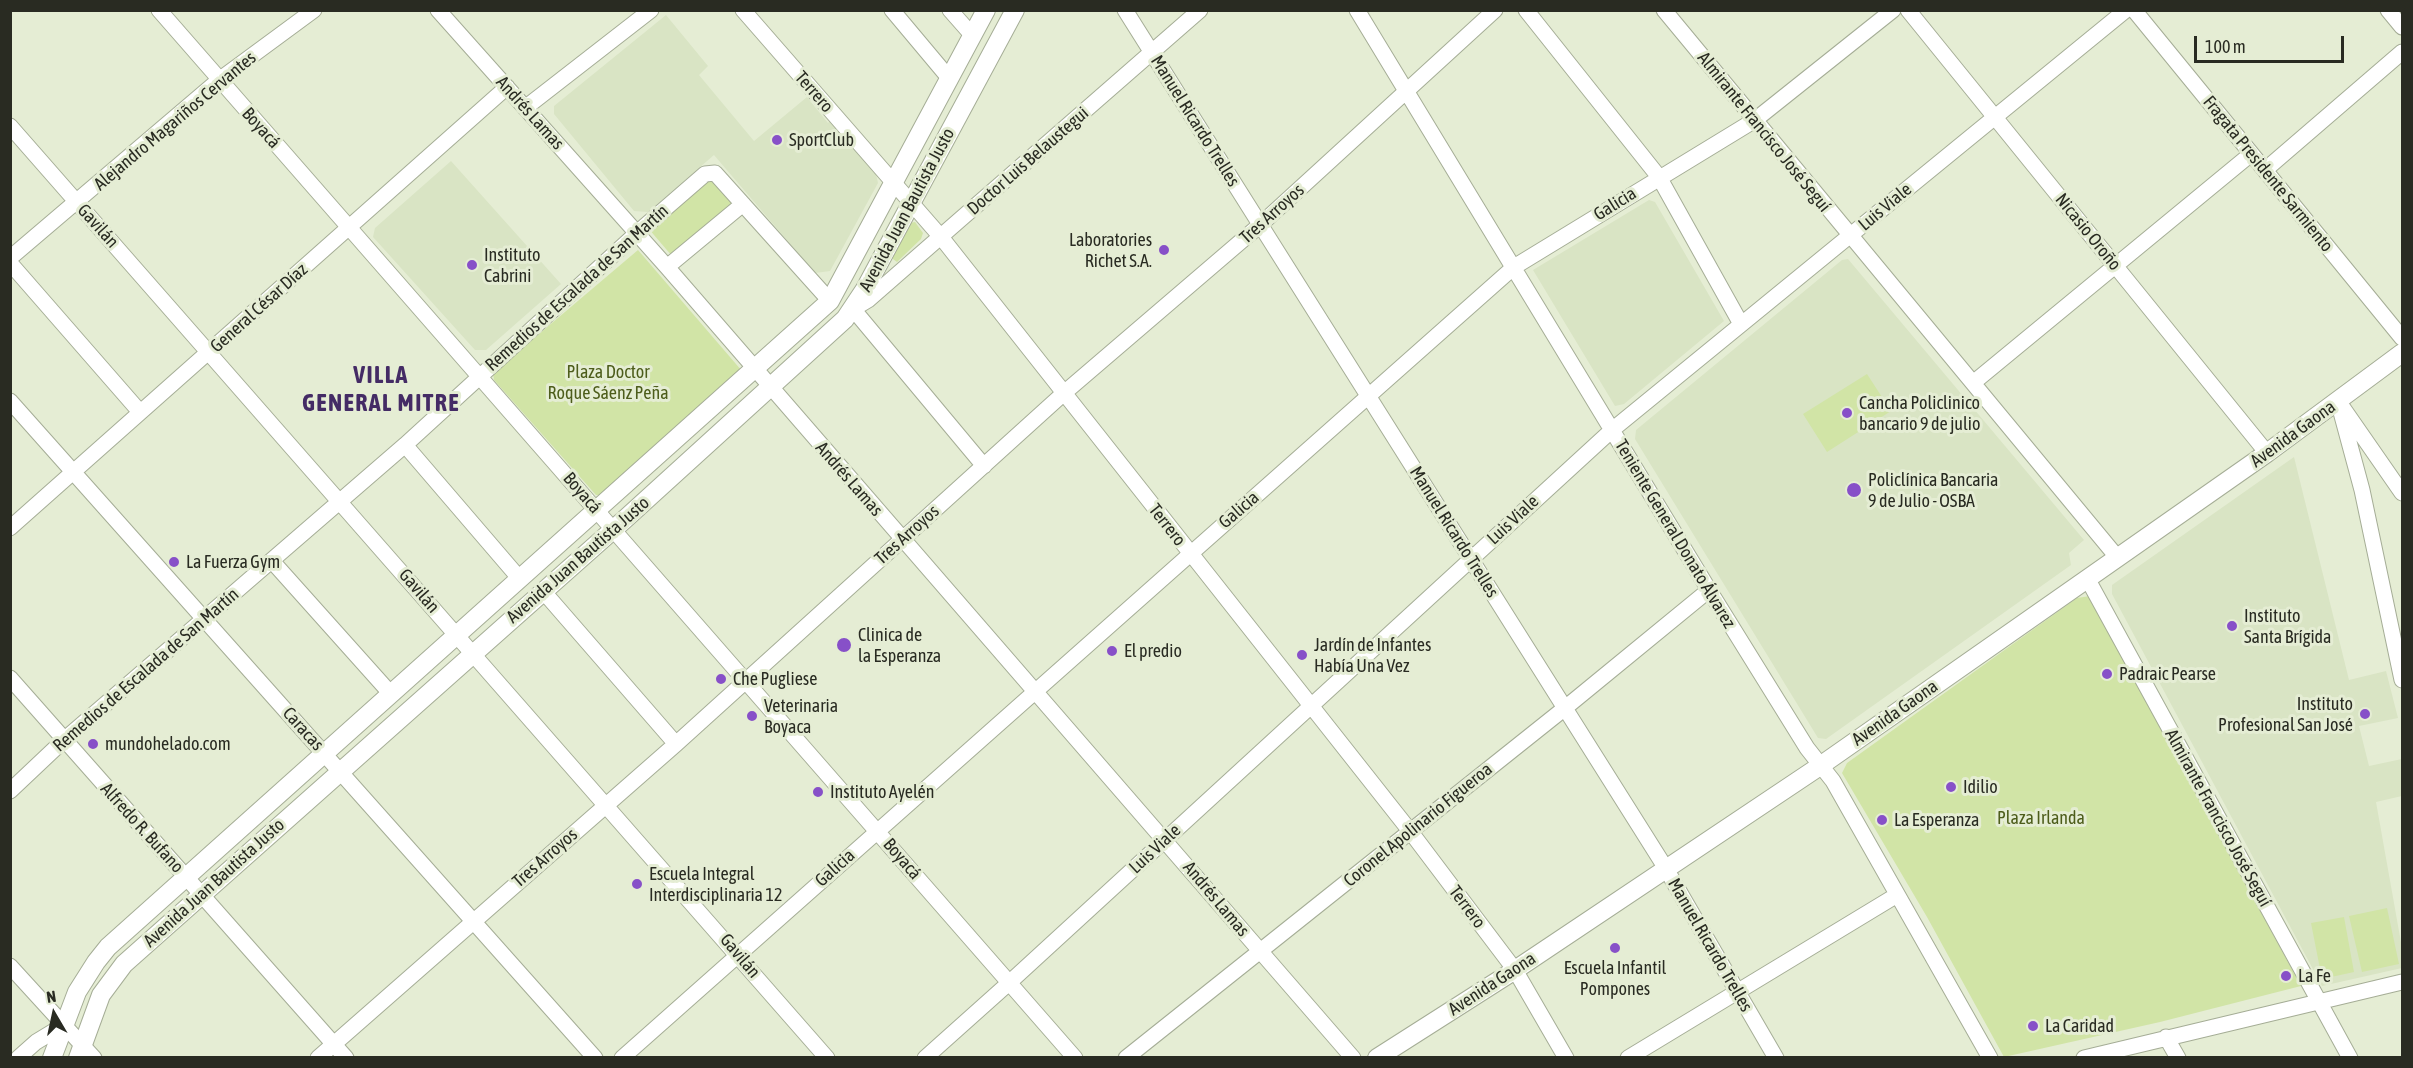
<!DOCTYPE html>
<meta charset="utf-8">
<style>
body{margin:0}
#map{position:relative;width:2413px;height:1068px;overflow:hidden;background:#e5edd4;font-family:"Asap Condensed",sans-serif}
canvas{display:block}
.frame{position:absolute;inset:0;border:12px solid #292b22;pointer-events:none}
.north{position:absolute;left:24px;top:984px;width:60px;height:60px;-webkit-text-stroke:4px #e5edd4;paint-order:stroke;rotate:351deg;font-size:16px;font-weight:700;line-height:24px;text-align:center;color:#292b22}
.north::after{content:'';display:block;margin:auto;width:21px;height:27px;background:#292b22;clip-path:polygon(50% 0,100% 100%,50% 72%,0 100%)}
.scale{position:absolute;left:2194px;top:36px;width:150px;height:27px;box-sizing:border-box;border:3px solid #292b22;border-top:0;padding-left:8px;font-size:18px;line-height:21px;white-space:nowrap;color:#292b22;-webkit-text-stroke:4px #e5edd4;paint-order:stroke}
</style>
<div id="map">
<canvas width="2413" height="1068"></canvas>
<div class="frame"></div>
<div class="north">N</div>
<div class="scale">100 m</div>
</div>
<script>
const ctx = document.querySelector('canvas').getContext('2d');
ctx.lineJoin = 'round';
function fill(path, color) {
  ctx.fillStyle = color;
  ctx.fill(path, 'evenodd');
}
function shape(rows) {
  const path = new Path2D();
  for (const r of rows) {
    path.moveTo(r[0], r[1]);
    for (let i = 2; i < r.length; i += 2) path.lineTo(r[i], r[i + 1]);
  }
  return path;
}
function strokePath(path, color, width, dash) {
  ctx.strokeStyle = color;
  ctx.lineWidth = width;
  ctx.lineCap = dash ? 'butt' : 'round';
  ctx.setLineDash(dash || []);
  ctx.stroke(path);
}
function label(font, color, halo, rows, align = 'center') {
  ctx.font = font + ' "Asap Condensed",sans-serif';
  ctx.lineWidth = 6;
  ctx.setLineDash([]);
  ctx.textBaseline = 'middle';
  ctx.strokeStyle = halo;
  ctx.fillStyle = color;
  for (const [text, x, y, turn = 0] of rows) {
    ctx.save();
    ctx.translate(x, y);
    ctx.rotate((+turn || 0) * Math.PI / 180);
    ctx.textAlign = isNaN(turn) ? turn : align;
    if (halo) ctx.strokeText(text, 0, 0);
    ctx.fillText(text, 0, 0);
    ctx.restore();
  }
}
fill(shape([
 [666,15,708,66,699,75,754,141,807,97,828,123,832,119,876,174,878,183,830,271,815,273,714,155,648,212,634,211,554,114,554,106],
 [451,161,561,284,486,350,475,350,373,237,375,228],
 [1649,200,1655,202,1724,321,1624,404,1615,406,1533,270],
 [1848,259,2084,540,2069,553,2071,565,1826,739,1818,738,1635,439,1636,430,1842,260],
 [2294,457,2349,680,2386,671,2398,718,2359,726,2369,766,2402,759,2402,796,2376,802,2402,948,2402,968,2322,986,2112,594,2112,585]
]), '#d9e4c4');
fill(shape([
 [712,172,743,206,678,263,648,228],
 [915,222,923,233,921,239,897,262,889,256,910,223],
 [638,250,742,371,604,495,596,495,494,380,493,373],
 [1867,374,1891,411,1827,452,1803,414],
 [2090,596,2301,986,2160,1022,2004,1057,1927,917,1842,773,1847,763,2077,598],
 [2387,908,2399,964,2362,972,2349,916],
 [2344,917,2354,972,2322,979,2311,923]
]), '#d1e4a6');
const minor = shape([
 [159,10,1075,1058],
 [438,10,667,267,1353,1058],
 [743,10,941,237,1410,831,1515,970,1566,1058],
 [892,10,949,78],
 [950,10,972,35],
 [1125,10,1665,867,1776,1058],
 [1357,10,1709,590,1807,748,1833,781,1990,1058],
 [1526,10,1659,177,1741,324],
 [1664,10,2117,557],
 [1908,10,2267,453],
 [2134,10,2402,338],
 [2388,10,2402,27],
 [525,108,651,10],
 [10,126,827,1058],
 [2265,170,2402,52],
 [10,258,219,80,314,10],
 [10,263,140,412],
 [667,267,743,204],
 [1973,383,2251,154],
 [10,401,595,1058],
 [2338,401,2362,490,2402,680],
 [2343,408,2402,493],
 [405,445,520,579],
 [984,466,853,309,868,300,1200,10],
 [10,528,507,87],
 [272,561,391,694],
 [2087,578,2350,1058],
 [543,591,676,744],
 [10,678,346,1058],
 [10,791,64,740,405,445,637,233,705,174,715,173,830,301],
 [10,966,94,1058],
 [2166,1037,2178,1058],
 [18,1058,36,1042,64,1025],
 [318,1058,676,744,1064,393,1260,225,1495,10],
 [622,1058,1514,267,1755,120,1893,10],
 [925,1058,1010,982,1612,430,2126,10],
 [1126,1058,1565,708,1709,590],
 [1628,1058,1897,895],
 [2084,1058,2402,982]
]);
const major = shape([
 [52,1058,77,992,96,962,108,947,830,301,986,10],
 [78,1058,101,995,124,964,624,520,845,319,865,289,1015,10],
 [1377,1058,1515,970,1820,766,2267,453,2402,353]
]);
strokePath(minor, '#a5ad96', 17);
strokePath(major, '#a5ad96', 20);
strokePath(minor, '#fff', 15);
strokePath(major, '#fff', 18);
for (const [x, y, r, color] of [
 [777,140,6,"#8750c8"],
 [1164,250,6,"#8750c8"],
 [472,265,6,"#8750c8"],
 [1847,413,6,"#8750c8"],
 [1854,490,8,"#8750c8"],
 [174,562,6,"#8750c8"],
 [2232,626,6,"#8750c8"],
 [844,645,8,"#8750c8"],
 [1112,651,6,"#8750c8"],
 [1302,655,6,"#8750c8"],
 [2107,674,6,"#8750c8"],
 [721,679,6,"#8750c8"],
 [2365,714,6,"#8750c8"],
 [752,716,6,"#8750c8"],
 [93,744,6,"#8750c8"],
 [1951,787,6,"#8750c8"],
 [818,792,6,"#8750c8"],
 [1882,820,6,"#8750c8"],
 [637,884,6,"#8750c8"],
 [1615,948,6,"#8750c8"],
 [2286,976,6,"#8750c8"],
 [2033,1026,6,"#8750c8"]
]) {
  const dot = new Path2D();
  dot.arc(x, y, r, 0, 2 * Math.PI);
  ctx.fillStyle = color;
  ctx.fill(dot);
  strokePath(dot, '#e5edd4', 2);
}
label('18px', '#292b22', '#e5edd4', [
 ["Terrero",814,92,49],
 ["Andrés Lamas",530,113,48],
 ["Alejandro Magariños Cervantes",175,121,-40],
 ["Manuel Ricardo Trelles",1195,121,58],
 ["Boyacá",261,128,48],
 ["Almirante Francisco José Seguí",1764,132,51],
 ["Doctor Luis Belaustegui",1028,161,-41],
 ["Fragata Presidente Sarmiento",2268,174,51],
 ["Galicia",1615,204,-32],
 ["Luis Viale",1885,207,-40],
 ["Avenida Juan Bautista Justo",907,210,-62],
 ["Tres Arroyos",1272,214,-42],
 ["Gavilán",98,226,48],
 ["Nicasio Oroño",2088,232,51],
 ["Remedios de Escalada de San Martín",577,288,-42],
 ["General César Díaz",259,308,-42],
 ["Avenida Gaona",2293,434,-36],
 ["Andrés Lamas",849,479,49],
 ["Boyacá",582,493,49],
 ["Galicia",1239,510,-41],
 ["Luis Viale",1513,520,-43],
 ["Terrero",1167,525,52],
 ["Manuel Ricardo Trelles",1454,532,58],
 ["Teniente General Donato Álvarez",1675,534,59],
 ["Tres Arroyos",907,535,-42],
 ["Avenida Juan Bautista Justo",578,560,-41],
 ["Gavilán",419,591,49],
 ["Remedios de Escalada de San Martín",146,670,-41],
 ["Avenida Gaona",1895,713,-35],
 ["Caracas",303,729,48],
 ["Almirante Francisco José Seguí",2218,818,61],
 ["Coronel Apolinario Figueroa",1418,825,-39],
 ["Alfredo R. Bufano",142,828,48],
 ["Luis Viale",1155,849,-43],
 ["Tres Arroyos",545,858,-41],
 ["Boyacá",902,859,49],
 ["Galicia",835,868,-42],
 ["Avenida Juan Bautista Justo",214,883,-42],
 ["Andrés Lamas",1216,899,50],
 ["Terrero",1467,907,53],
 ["Manuel Ricardo Trelles",1710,945,60],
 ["Gavilán",740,956,50],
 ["Avenida Gaona",1492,984,-33]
]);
label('18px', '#292b22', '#e5edd4', [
 ["SportClub",789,140],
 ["Laboratories",1152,240,"right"],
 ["Richet S.A.",1152,261,"right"],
 ["Instituto",484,255],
 ["Cabrini",484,276],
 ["Cancha Policlinico",1859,403],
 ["bancario 9 de julio",1859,424],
 ["Policlínica Bancaria",1868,480],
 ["9 de Julio - OSBA",1868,501],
 ["La Fuerza Gym",186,562],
 ["Instituto",2244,616],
 ["Santa Brígida",2244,637],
 ["Clinica de",858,635],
 ["la Esperanza",858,656],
 ["Jardín de Infantes",1314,645],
 ["Había Una Vez",1314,666],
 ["El predio",1124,651],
 ["Padraic Pearse",2119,674],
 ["Che Pugliese",733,679],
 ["Instituto",2353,704,"right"],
 ["Profesional San José",2353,725,"right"],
 ["Veterinaria",764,706],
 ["Boyaca",764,727],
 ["mundohelado.com",105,744],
 ["Idilio",1963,787],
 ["Instituto Ayelén",830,792],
 ["La Esperanza",1894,820],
 ["Escuela Integral",649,874],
 ["Interdisciplinaria 12",649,895],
 ["Escuela Infantil",1615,968,"center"],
 ["Pompones",1615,989,"center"],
 ["La Fe",2298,976],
 ["La Caridad",2045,1026]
], 'left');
label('18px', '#4d5d1b', '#e5edd4', [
 ["Plaza Doctor",608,372],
 ["Roque Sáenz Peña",608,393],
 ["Plaza Irlanda",2041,818]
]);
ctx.letterSpacing = '1.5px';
label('bold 24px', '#442b65', '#e5edd4', [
 ["VILLA",381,375],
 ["GENERAL MITRE",381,403]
]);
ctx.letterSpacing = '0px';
</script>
